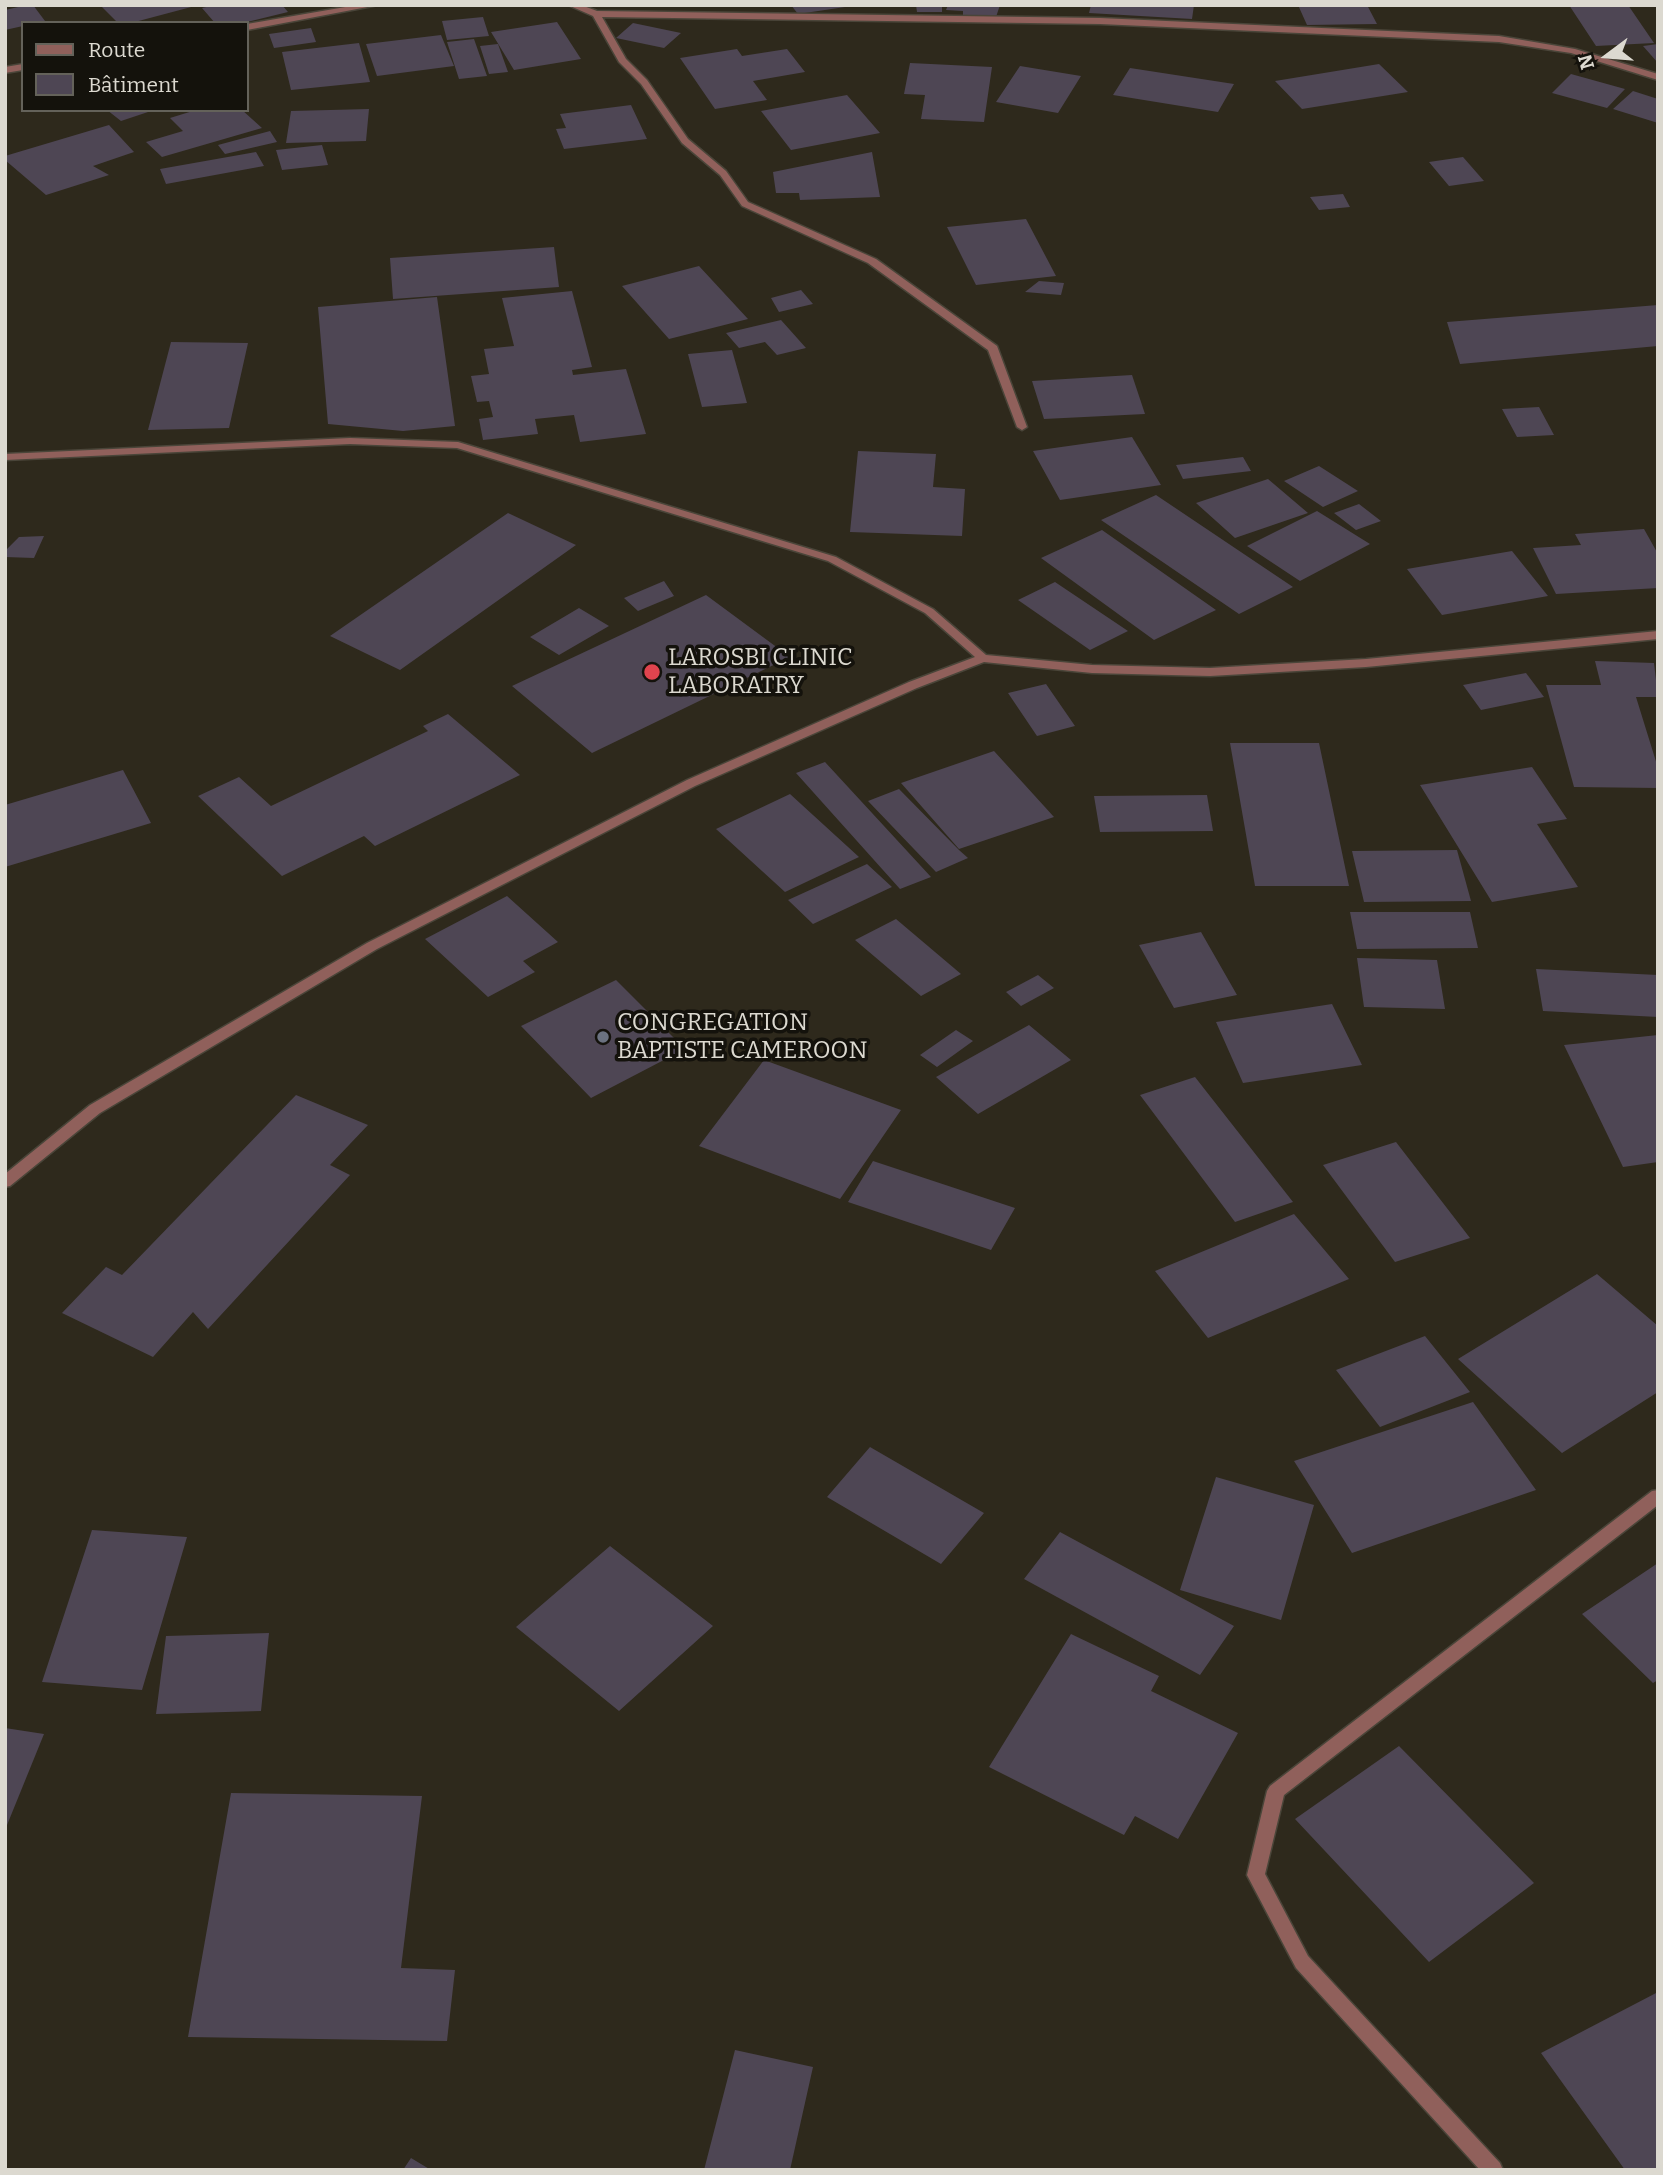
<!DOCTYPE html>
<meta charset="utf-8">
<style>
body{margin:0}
#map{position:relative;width:1663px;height:2175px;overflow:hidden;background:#2e291c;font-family:Bitter,serif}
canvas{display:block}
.frame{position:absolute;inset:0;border:7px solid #dcd9d0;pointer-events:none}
.legend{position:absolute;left:21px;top:21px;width:228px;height:91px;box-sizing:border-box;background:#14120c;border:2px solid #64625a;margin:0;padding:9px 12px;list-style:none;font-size:21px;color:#dcd9d0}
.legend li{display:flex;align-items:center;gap:14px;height:35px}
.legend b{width:35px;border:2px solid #64625a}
.north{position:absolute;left:1572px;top:21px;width:70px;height:70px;-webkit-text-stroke:5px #14120c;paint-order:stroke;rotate:254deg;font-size:19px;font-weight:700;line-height:28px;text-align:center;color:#dcd9d0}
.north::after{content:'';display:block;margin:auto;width:24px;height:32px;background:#dcd9d0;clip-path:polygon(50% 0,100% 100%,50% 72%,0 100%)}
</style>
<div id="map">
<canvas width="1663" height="2175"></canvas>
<div class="frame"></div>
<ul class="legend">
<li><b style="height:9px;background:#90605b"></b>Route</li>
<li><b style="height:19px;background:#4e4654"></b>Bâtiment</li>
</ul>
<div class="north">N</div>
</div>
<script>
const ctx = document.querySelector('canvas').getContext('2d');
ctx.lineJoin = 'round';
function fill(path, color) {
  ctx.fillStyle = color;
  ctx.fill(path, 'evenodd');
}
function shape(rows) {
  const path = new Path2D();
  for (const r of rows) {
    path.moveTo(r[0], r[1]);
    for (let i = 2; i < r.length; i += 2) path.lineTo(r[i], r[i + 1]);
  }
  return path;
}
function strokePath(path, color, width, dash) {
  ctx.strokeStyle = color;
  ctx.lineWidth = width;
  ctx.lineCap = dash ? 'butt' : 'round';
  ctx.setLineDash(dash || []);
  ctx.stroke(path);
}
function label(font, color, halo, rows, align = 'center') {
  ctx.font = font + ' Bitter,serif';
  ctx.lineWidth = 7;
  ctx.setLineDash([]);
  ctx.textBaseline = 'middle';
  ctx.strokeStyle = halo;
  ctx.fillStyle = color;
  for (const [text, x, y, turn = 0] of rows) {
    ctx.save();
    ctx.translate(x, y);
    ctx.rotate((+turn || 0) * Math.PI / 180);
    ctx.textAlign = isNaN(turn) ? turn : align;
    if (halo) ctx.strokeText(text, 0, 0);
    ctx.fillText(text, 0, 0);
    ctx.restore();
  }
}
fill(shape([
 [27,5,33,5,45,21,23,23,23,26,5,30,5,10],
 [100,5,195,5,195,6,131,23,118,23],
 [215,5,282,5,288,12,243,23,215,23,202,8],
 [791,5,845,5,845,7,798,14],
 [916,5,942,5,942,12,917,12],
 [948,5,1000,5,996,17,963,15,963,11,946,10],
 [1091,5,1194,5,1192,19,1089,13],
 [1298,5,1367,5,1377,24,1307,25],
 [1569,5,1628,5,1654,43,1596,46],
 [483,17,489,36,447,40,442,21],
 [557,22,581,59,514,70,491,32],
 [633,23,681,33,664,48,616,38],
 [311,28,316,42,274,48,269,34],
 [441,35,454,66,377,76,366,44],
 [474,39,487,76,459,79,447,42],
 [359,43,370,82,291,90,282,52],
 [498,44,508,72,489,74,480,46],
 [1658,44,1658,63,1643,46],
 [737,49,742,56,787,49,805,72,753,81,767,100,715,109,680,58],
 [910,63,992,67,984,122,921,119,925,95,904,94],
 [1379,64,1408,92,1302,109,1275,81],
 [1020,66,1081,76,1058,113,996,102],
 [1130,68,1234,84,1218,112,1113,95],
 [1571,74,1625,89,1607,108,1552,93],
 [1633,91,1658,99,1658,123,1613,109],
 [847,95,880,133,791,150,761,111],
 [631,105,647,139,564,149,556,129,566,128,560,114],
 [369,109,366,141,286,143,291,111],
 [107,110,151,110,151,111,121,121],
 [196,110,242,110,262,128,162,157,146,142,183,131,170,118],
 [109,125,134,152,93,166,109,175,46,195,5,160,5,156],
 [270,131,277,142,225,154,218,145],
 [322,145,328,165,282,170,276,150],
 [256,152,264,166,166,184,160,169],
 [872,152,880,197,800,200,799,193,776,193,773,172],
 [1463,157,1484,181,1449,186,1429,162],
 [1343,194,1350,207,1319,210,1310,197],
 [1026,219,1056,276,976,285,947,227],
 [554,247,559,287,393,299,390,258],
 [699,266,748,319,669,339,622,286],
 [1039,281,1064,283,1061,295,1025,292],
 [801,290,813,304,779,312,771,298],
 [572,291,592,367,572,370,573,375,626,369,646,434,580,442,574,415,535,419,538,434,483,440,479,419,493,417,489,401,477,402,471,376,489,374,484,349,514,346,502,298],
 [437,297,455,426,403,431,328,424,318,307],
 [1658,305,1658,346,1460,364,1447,322],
 [781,320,806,348,777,355,765,342,739,348,726,333],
 [171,342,248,343,229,428,148,430],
 [732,350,747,403,702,407,688,354],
 [1132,375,1145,414,1044,419,1032,381],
 [1539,407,1554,435,1517,437,1502,409],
 [1132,437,1161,485,1060,500,1033,451],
 [858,451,936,454,933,487,965,489,962,536,850,532],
 [1243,457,1251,471,1183,479,1176,465],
 [1319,466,1358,491,1323,507,1284,481],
 [1268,479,1308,513,1235,538,1196,503],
 [1156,495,1293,587,1239,614,1101,520],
 [1359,504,1381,521,1356,530,1334,513],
 [1317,511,1370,544,1300,581,1247,546],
 [508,513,576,545,400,670,330,636],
 [1644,529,1658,554,1658,588,1556,594,1533,548,1581,545,1575,534],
 [1102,530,1216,610,1154,640,1041,558],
 [44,536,34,558,5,557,5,551,19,537],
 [1512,551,1548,596,1442,615,1407,569],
 [664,581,674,596,638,611,624,598],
 [1055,582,1128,631,1090,650,1018,600],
 [706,595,790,657,592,753,512,686],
 [579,608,609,626,559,655,530,637],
 [1595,661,1654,663,1658,697,1636,697,1658,768,1658,788,1574,787,1546,685,1601,685],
 [1526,673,1544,697,1481,710,1463,685],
 [1046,684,1075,726,1037,736,1008,693],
 [448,714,520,775,375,846,364,836,282,876,198,796,239,777,271,806,428,731,423,726],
 [1230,743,1319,743,1349,886,1255,886],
 [994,751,1054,817,959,849,901,783],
 [825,762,931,877,900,889,796,773],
 [1532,767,1567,819,1537,824,1578,887,1492,902,1420,785],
 [123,770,151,823,5,867,5,805],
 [899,789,959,850,968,858,936,872,868,801],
 [790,794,859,857,785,892,716,829],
 [1207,795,1213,831,1100,832,1094,796],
 [1457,850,1471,901,1364,902,1352,851],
 [867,864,892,887,813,924,788,900],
 [507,896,558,942,523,961,535,972,488,997,425,939],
 [1350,912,1470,912,1478,948,1357,949],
 [896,919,961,974,921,996,855,940],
 [1201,932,1237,995,1174,1008,1139,945],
 [1357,958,1437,960,1445,1009,1364,1007],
 [1536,969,1658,975,1658,1017,1543,1011],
 [1038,975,1054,988,1021,1006,1006,992],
 [616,980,685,1049,591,1098,521,1026],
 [1332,1004,1362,1065,1243,1083,1216,1022],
 [1029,1025,1071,1060,978,1114,936,1077],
 [956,1030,973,1041,937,1067,920,1055],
 [1658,1035,1658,1162,1623,1167,1564,1045],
 [764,1060,901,1110,840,1199,699,1146],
 [1195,1077,1293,1202,1235,1222,1140,1095],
 [296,1095,368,1125,330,1165,350,1175,208,1329,193,1312,153,1357,62,1313,106,1267,122,1275],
 [1396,1142,1470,1238,1395,1262,1323,1165],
 [873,1161,1015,1208,991,1250,848,1202],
 [1294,1214,1349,1279,1208,1338,1155,1271],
 [1597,1274,1658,1326,1658,1392,1562,1453,1458,1359],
 [1425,1336,1470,1392,1380,1427,1336,1370],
 [1473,1402,1536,1490,1352,1553,1294,1461],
 [870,1447,984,1513,941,1564,827,1497],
 [1216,1477,1314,1505,1281,1620,1180,1590],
 [92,1530,187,1537,142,1690,42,1682],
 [1060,1532,1234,1626,1200,1675,1024,1579],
 [610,1546,713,1626,619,1711,516,1627],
 [1658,1563,1658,1680,1653,1683,1582,1614],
 [269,1633,261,1711,156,1714,166,1636],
 [1071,1634,1159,1676,1151,1691,1238,1733,1178,1839,1135,1816,1124,1835,989,1767],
 [5,1728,44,1734,5,1830],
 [1399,1746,1534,1883,1429,1962,1295,1819],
 [231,1793,422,1796,401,1968,455,1970,447,2041,188,2037],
 [1658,1992,1658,2168,1625,2170,1541,2053],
 [735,2050,813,2067,790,2170,704,2170],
 [411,2158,431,2170,403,2170]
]), '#4e4654');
const street = shape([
 [357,5,378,5,247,30,247,24,357,5],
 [568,5,581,5,597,11,1100,18,1499,36,1575,49,1658,74,1658,80,1571,53,1499,42,1100,24,602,17,626,59,647,80,688,139,726,171,748,202,876,259,997,346,1027,427,1022,430,1017,427,988,350,868,263,742,206,720,175,682,143,641,84,619,62,593,16,568,5],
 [23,64,23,70,5,73,5,67,23,64],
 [350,438,458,442,836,557,933,609,986,655,1092,665,1210,668,1366,659,1658,631,1658,639,1366,667,1210,676,1092,673,984,662,917,688,695,786,377,949,100,1113,10,1186,5,1187,5,1174,90,1105,367,943,687,780,909,682,975,657,925,613,828,561,457,448,350,444,5,460,5,454,350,438],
 [1658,1490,1658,1505,1284,1795,1265,1874,1308,1956,1500,2163,1503,2170,1480,2170,1296,1968,1247,1875,1267,1791,1270,1786,1652,1491,1658,1490]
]);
strokePath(street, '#4a4539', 3);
fill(street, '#90605b');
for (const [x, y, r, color] of [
 [652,672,9,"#e0444e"],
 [603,1037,7,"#6b7280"]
]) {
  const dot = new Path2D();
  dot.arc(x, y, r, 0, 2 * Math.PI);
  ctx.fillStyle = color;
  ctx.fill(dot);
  strokePath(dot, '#14120c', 2.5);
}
label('24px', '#dcd9d0', '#14120c', [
 ["LAROSBI CLINIC",668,658],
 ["LABORATRY",668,686],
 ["CONGREGATION",617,1023],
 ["BAPTISTE CAMEROON",617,1051]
], 'left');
</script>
